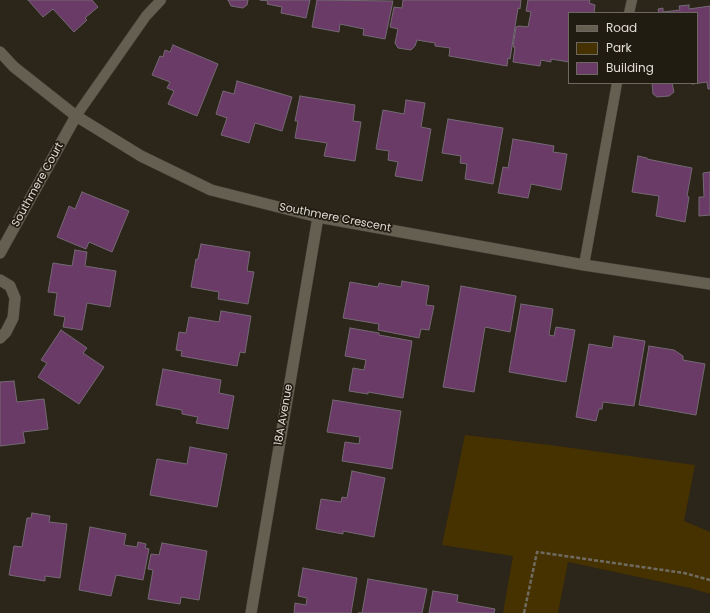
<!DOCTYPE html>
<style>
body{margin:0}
#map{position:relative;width:710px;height:613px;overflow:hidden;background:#2b251a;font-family:Poppins,sans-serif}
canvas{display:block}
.legend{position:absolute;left:568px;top:12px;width:130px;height:72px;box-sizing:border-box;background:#211c11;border:1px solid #6e6960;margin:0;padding:5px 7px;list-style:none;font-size:12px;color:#e1ddd6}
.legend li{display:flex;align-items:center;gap:8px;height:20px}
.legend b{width:20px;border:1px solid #6e6960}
</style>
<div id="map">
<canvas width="710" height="613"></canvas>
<ul class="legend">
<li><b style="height:5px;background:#655f52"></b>Road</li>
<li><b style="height:11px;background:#463200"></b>Park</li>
<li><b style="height:11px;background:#693b66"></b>Building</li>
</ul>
</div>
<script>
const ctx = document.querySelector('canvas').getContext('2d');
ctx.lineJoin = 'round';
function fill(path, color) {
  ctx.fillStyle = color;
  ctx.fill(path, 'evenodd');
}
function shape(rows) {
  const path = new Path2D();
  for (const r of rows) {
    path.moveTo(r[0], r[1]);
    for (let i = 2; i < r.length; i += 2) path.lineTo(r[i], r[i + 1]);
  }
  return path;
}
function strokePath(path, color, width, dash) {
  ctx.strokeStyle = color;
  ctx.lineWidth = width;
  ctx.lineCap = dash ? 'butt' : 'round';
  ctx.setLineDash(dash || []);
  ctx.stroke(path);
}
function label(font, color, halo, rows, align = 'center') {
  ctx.font = font + ' Poppins,sans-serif';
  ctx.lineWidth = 3.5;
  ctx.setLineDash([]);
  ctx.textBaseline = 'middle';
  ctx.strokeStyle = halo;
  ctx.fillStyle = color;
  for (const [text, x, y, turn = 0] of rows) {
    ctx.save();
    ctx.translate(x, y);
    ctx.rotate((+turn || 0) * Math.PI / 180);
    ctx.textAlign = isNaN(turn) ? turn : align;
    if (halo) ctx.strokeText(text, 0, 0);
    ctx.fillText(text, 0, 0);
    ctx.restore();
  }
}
fill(shape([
 [465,435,550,445,695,465,684,521,710,532,710,594,690,588,568,562,558,613,503,613,513,556,442,545]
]), '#463200');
const building = shape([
 [28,0,92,0,98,7,85,18,87,20,74,32,53,9,43,17,28,0],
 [228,0,248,0,247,5,243,8,231,6,228,0],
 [260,0,310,0,306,18,281,13,282,7,267,4,268,1,260,0],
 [317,0,393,1,385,39,363,35,364,29,340,24,339,32,312,27,317,0],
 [403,0,521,0,520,9,518,8,510,59,508,58,507,66,449,56,450,48,435,46,435,43,417,40,415,46,411,50,398,48,395,43,398,29,390,27,394,7,402,8,403,0],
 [528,0,590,0,589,3,595,5,594,13,569,13,569,62,551,59,551,62,541,60,540,66,513,62,515,47,513,47,516,27,519,26,528,27,531,12,526,11,528,0],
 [689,5,689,9,710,6,710,89,708,89,707,82,692,84,697,83,697,13,659,13,658,9,663,8,663,12,680,10,679,6,689,5],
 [173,45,218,64,197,116,168,104,174,91,167,88,170,82,152,75,160,56,163,57,165,50,170,52,173,45],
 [237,81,292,97,282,131,255,123,249,143,221,135,227,118,216,114,223,91,234,94,237,81],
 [652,83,672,83,674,92,669,96,657,97,653,94,652,83],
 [300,96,355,105,353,121,361,122,355,161,324,156,327,143,295,138,298,121,295,121,300,96],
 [406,100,425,103,421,127,431,129,422,181,395,176,398,162,388,160,389,151,376,149,383,110,404,114,406,100],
 [448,119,503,128,493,184,465,179,467,164,460,163,461,156,442,153,448,119],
 [513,139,554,146,553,152,567,154,561,190,531,184,528,198,498,193,503,167,508,168,513,139],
 [638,156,647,158,647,159,692,168,687,196,689,197,685,222,656,216,659,196,632,192,638,156],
 [710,172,710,215,699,216,699,197,704,197,703,173,710,172],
 [82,192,129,211,112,252,89,242,86,249,57,237,69,206,75,209,82,192],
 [201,244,250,252,247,271,254,272,248,304,218,299,219,292,191,287,196,259,198,259,201,244],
 [75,250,87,252,85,266,116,271,110,307,87,303,82,330,63,327,65,317,54,315,57,293,48,292,53,263,72,266,75,250],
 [402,281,429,286,426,305,434,306,429,330,421,329,419,338,378,330,379,324,343,318,350,282,378,287,379,283,401,287,402,281],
 [461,286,516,296,510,332,485,327,474,392,443,387,461,286],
 [521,304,553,309,549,335,554,336,556,327,575,330,566,382,509,372,521,304],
 [221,311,251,316,245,353,240,352,237,366,181,356,182,351,176,350,179,332,186,333,189,317,219,322,221,311],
 [350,328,379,333,379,335,412,341,403,398,368,392,368,394,349,391,353,368,364,370,366,360,345,356,350,328],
 [61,330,87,348,83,353,104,367,79,404,38,377,47,363,41,360,61,330],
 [614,336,645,341,634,406,603,402,602,409,599,409,596,421,576,417,589,344,612,348,614,336],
 [649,346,674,350,683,356,683,360,705,364,696,415,639,405,649,346],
 [163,369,221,380,219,393,234,396,228,429,196,423,198,417,182,414,182,410,156,405,163,369],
 [14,381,17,402,44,399,48,429,23,432,25,443,0,446,0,382,14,381],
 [333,400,401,411,392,469,342,461,345,442,359,444,360,437,327,432,333,400],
 [190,447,227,454,217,507,150,495,157,459,187,464,190,447],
 [352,471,385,478,374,537,343,531,343,534,316,529,321,499,341,502,342,497,347,498,352,471],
 [32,513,50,516,49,522,67,524,60,578,45,576,45,581,9,575,14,546,22,547,27,518,31,518,32,513],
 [90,527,126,534,124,545,137,547,138,542,146,544,145,548,149,549,143,580,116,575,111,596,79,590,90,527],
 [162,543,207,551,199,600,181,597,180,604,148,599,153,570,148,569,151,554,159,555,162,543],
 [303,568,357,578,351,613,294,613,295,603,306,605,307,598,298,596,303,568],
 [368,579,427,589,422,613,358,613,362,613,368,579],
 [433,591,458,595,457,602,495,609,494,613,429,613,433,591]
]);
fill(building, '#693b66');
strokePath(building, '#756974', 1);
const service = shape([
 [629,13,632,0],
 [76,116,146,16,161,0],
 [584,265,617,83]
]);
const minor = shape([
 [0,52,14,67,76,116,141,156,211,190,318,217,584,265,710,284],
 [0,253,76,116],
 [0,280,10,286,15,298,13,318,6,332,0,338],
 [251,613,318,217]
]);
strokePath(service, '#444037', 11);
strokePath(minor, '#444037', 12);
strokePath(shape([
 [524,613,537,552,684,573,710,580]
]), '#706b61', 2.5, [4, 2]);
strokePath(service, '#655f52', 10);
strokePath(minor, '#655f52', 11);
label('11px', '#e1ddd6', '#211c11', [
 ["Southmere Court",38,185,-61],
 ["Southmere Crescent",335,218,11],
 ["18A Avenue",284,415,-80]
]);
</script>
